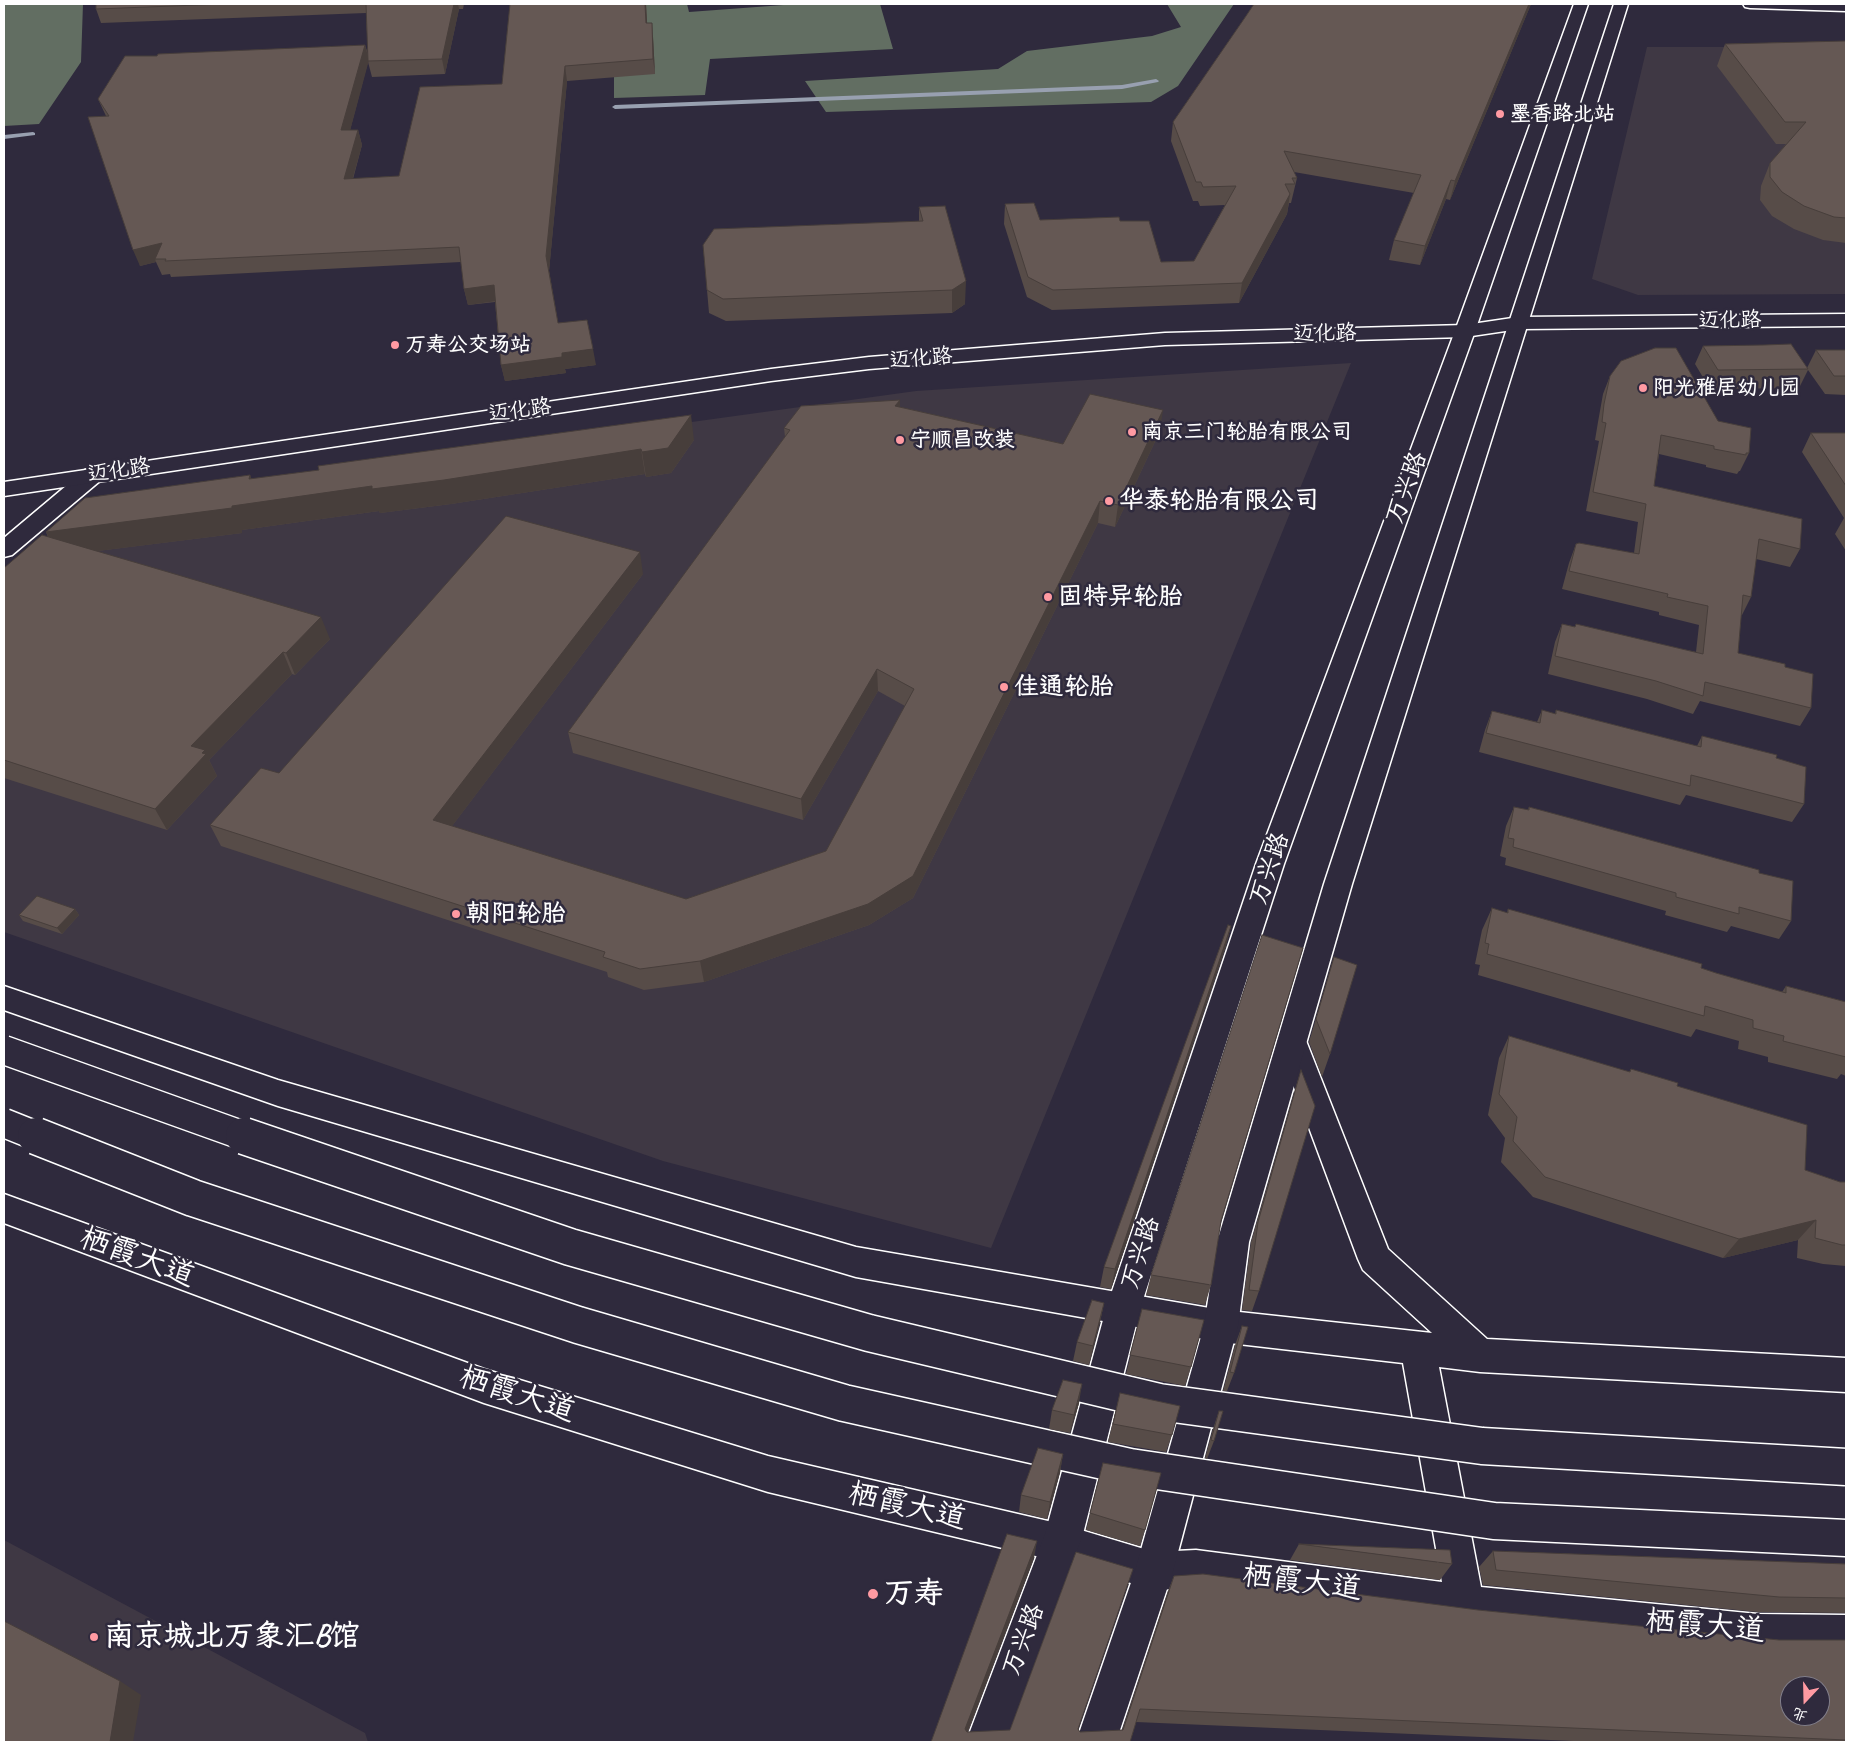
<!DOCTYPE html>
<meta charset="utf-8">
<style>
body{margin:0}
#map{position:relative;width:1850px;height:1746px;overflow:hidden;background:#2f2a3d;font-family:Caveat,"LXGW WenKai TC",sans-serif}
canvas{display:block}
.frame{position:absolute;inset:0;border:5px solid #fff;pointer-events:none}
.north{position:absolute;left:1780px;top:1676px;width:50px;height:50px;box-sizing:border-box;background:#2f2a3d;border:1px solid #827f8b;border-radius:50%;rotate:201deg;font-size:14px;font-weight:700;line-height:20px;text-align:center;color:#fff}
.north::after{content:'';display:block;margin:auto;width:18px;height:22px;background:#ff9aa2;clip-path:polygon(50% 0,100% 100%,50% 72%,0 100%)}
</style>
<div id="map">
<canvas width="1850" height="1746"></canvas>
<div class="frame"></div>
<div class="north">北</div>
</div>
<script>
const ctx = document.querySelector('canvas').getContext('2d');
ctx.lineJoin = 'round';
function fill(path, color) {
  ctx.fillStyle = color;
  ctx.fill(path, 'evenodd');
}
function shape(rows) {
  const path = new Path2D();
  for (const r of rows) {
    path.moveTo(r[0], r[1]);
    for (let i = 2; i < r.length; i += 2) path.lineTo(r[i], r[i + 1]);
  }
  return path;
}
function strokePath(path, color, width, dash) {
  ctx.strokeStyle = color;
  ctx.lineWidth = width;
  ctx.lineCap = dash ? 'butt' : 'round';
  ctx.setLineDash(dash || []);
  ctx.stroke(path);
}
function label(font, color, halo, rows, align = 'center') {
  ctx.font = font + ' Caveat,"LXGW WenKai TC",sans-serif';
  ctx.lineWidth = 5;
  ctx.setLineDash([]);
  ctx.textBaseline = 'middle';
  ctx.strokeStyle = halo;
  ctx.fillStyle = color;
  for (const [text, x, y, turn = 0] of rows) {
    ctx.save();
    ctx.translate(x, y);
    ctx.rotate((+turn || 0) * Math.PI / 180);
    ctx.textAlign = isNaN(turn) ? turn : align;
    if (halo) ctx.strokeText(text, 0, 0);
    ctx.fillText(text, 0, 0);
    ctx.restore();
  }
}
fill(shape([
 [1647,47,1846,47,1846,294,1638,295,1592,279],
 [1351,363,991,1248,663,1161,4,932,4,580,91,505,916,391],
 [4,1540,365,1733,368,1742,4,1742]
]), '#3f3844');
fill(shape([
 [4,4,83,4,81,62,39,124,4,126],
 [614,4,687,4,689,12,797,4,880,4,893,49,710,59,705,95,614,98],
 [1167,4,1234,4,1178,86,1151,102,826,112,805,81,998,69,1027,51,1152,36,1181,27]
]), '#626e62');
fill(shape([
 [1156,79,1159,81,1158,82,1122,89,615,109,612,107,615,105,1122,85,1156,79],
 [33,132,35,133,35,135,4,139,4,135,33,132]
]), '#98a0b0');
const minor = shape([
 [1743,4,1846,4,1846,11,1750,8,1745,7,1743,4],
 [93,468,101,470,104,475,101,480,12,555,4,557,4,538,85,470,93,468]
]);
const tertiary = shape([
 [1846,314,1846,326,1519,329,1465,337,1165,345,869,369,771,381,4,496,4,482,771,369,869,357,1165,333,1465,325,1519,317,1846,314]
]);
const secondary = shape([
 [4,986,278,1080,856,1247,1221,1310,1432,1333,1363,1270,1358,1259,1277,1042,1281,1033,1292,1030,1303,1033,1388,1249,1487,1339,1846,1358,1846,1392,1480,1372,1439,1367,1481,1587,1758,1614,1846,1615,1846,1653,1758,1652,1465,1623,1196,1588,1154,1590,1061,1562,768,1492,484,1403,4,1223,4,1194,484,1369,768,1456,1061,1524,1154,1552,1196,1550,1442,1582,1403,1363,1221,1342,856,1277,278,1106,4,1010,4,986]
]);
const primary = shape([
 [1574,4,1588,4,1475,331,1284,864,1140,1309,1083,1534,1006,1742,966,1742,1045,1534,1106,1309,1256,864,1455,331,1574,4],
 [1614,4,1628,4,1352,884,1249,1242,1238,1326,1173,1571,1116,1742,1076,1742,1135,1571,1204,1326,1217,1242,1324,884,1614,4]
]);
strokePath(minor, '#fff', 3);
strokePath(tertiary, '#fff', 3);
strokePath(secondary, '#fff', 3);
strokePath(primary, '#fff', 3);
fill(minor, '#2f2a3d');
fill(tertiary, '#2f2a3d');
fill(secondary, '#2f2a3d');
fill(primary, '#2f2a3d');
const trunkBridgeFar1 = shape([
 [4,1050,247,1137],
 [4,1123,39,1137]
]);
const trunkBridge = shape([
 [36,1136,193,1198,578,1325,844,1403,1130,1467,1494,1521,1846,1538],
 [244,1136,570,1247,869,1333,1159,1402,1482,1446,1846,1467]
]);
strokePath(trunkBridgeFar1, '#fff', 31, []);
strokePath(trunkBridge, '#fff', 39, []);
strokePath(trunkBridgeFar1, '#2f2a3d', 28);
strokePath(trunkBridge, '#2f2a3d', 36);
fill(shape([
 [96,4,464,4,463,9,459,9,445,74,372,77,368,62,350,130,358,130,362,145,353,179,399,176,502,84,510,4,646,4,647,23,653,37,655,74,567,81,549,271,558,323,596,365,565,369,566,373,505,381,501,365,495,302,468,305,464,289,461,262,171,277,170,274,162,275,156,262,140,266,106,116,98,99,157,56,365,45,368,54,366,13,101,23,96,9],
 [1254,4,1531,4,1450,200,1446,199,1420,265,1389,260,1394,240,1414,193,1294,172,1297,178,1291,203,1289,203,1287,214,1239,303,1052,310,1027,297,1004,224,1005,204,1040,220,1120,221,1161,262,1194,261,1225,205,1200,206,1198,201,1193,201,1171,141,1173,122,1246,16],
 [1846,41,1846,243,1823,240,1794,229,1772,216,1760,200,1761,186,1770,163,1786,144,1776,144,1717,66,1725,44],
 [919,207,965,304,952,313,726,321,709,313,707,290,919,221],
 [1703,346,1807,368,1816,350,1846,350,1846,395,1825,394,1808,370,1799,388,1710,389,1695,364],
 [1610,376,1718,421,1749,453,1740,471,1739,471,1737,474,1706,467,1706,465,1659,454,1654,486,1800,549,1790,567,1756,559,1751,597,1742,615,1741,615,1738,653,1785,667,1811,708,1800,726,1700,701,1693,714,1647,699,1548,674,1555,642,1562,624,1696,652,1699,625,1659,615,1659,612,1562,589,1569,563,1576,544,1634,553,1638,522,1586,511,1599,441,1595,440,1598,422,1603,394],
 [900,400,900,407,1063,444,1160,431,1115,527,1098,523,913,898,869,925,704,982,644,990,608,977,607,972,221,846,210,825,279,773,643,574,452,826,686,899,826,851,905,706,878,691,803,820,573,753,568,732,785,437,784,428],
 [1811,433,1846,433,1846,551,1835,534,1844,518,1802,452],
 [694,440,671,473,646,477,645,474,451,504,380,513,379,511,242,530,242,533,97,551,330,639,295,675,292,674,209,760,217,776,167,830,4,778,4,568,48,537,46,532,250,475,251,479],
 [1542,710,1555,714,1556,710,1697,746,1702,736,1776,758,1804,804,1792,822,1686,795,1680,805,1479,752,1485,730,1492,711,1537,722],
 [1514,807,1528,810,1529,807,1759,873,1791,921,1779,939,1731,926,1727,932,1665,915,1666,911,1505,865,1506,858,1500,856,1506,826],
 [1492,908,1507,913,1508,909,1701,968,1716,973,1782,992,1786,986,1846,1002,1846,1076,1841,1074,1837,1079,1768,1062,1768,1057,1738,1049,1739,1041,1696,1029,1691,1037,1478,975,1480,965,1475,964,1482,930],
 [75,909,79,915,62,934,23,921,19,915],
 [1231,926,1225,949,1111,1289,1100,1287,1104,1267],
 [1334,957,1330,1054,1322,1077,1309,1042],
 [1509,1036,1629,1072,1631,1069,1677,1086,1805,1170,1840,1182,1846,1182,1846,1266,1823,1264,1797,1258,1798,1240,1723,1258,1533,1197,1501,1162,1505,1138,1488,1115,1499,1058],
 [1301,1070,1259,1291,1252,1311,1242,1310,1251,1242,1294,1093],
 [1151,1275,1211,1285,1205,1305,1146,1295],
 [1104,1303,1100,1322,1089,1365,1073,1361,1077,1342],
 [1142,1309,1191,1367,1185,1386,1126,1374],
 [1242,1326,1234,1373,1227,1391,1223,1391,1235,1345],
 [1120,1393,1172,1435,1166,1452,1108,1442],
 [1079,1403,1070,1433,1049,1429,1052,1410],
 [1219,1411,1214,1441,1207,1459,1205,1458,1213,1429],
 [1063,1454,1060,1472,1047,1519,1019,1512,1021,1495],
 [1103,1463,1145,1530,1140,1546,1086,1530],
 [1299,1544,1452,1564,1440,1580,1290,1560],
 [1493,1551,1846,1564,1846,1613,1758,1612,1483,1585,1479,1567],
 [1034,1558,968,1732,1078,1729,1080,1732,1122,1730,1168,1591,1174,1576,1478,1610,1779,1640,1846,1640,1846,1742,1596,1742,1136,1722,1130,1742,931,1742]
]), '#574c48');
fill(shape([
 [454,4,458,4,459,9,445,74,442,59],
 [645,4,646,4,648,38,646,23],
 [1529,4,1531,4,1450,200,1455,181],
 [652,23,653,37,655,74,653,59],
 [365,45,369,60,346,146,341,130],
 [565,66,567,81,549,271,561,339,546,256],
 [358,130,362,145,348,195,344,179],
 [1451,180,1446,199,1420,265,1425,246],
 [1290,194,1287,214,1239,303,1242,283],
 [162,243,155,259,156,262,140,266,133,250],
 [966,281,965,304,952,313,952,290],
 [494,285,497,301,468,305,464,289],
 [593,349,596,365,565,369,566,373,505,381,501,365,562,353],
 [900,400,900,421,895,406],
 [1163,410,1160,431,1115,527,1118,505],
 [691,415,694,440,671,473,646,477,642,452],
 [641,449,645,474,451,504,380,513,379,511,242,530,242,533,58,556,46,532,232,506,249,479,250,475,259,499],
 [1100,501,1098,523,913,898,869,925,704,982,700,961,868,904],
 [640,552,643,574,440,842,433,820],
 [321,617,330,639,295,675,286,653],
 [283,652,292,674,209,760,217,776,167,830,155,809,191,746],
 [877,669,878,691,803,820,801,799],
 [75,909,79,915,62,934,57,928],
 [1231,926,1225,949,1111,1289,1115,1269],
 [1816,1220,1798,1240,1723,1258,1739,1239],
 [1104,1303,1100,1322,1089,1365,1093,1346],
 [1082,1384,1079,1403,1070,1433,1074,1415],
 [1063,1454,1060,1472,1047,1519,1050,1502],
 [1037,1541,1034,1558,964,1741,965,1729],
 [120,1681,141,1695,133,1742,110,1742]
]), '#473e3b');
const building = shape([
 [96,4,224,4,96,9,96,4],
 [366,4,454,4,442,59,368,61,366,4],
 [510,4,645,4,646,23,652,23,653,59,565,66,546,256,558,323,587,320,593,349,562,353,562,357,501,365,494,285,464,289,459,247,165,261,166,259,155,259,162,243,133,250,88,117,109,116,98,99,125,56,157,56,158,54,365,45,341,130,358,130,344,179,399,176,420,87,502,84,510,4],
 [1254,4,1529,4,1455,181,1451,180,1425,246,1394,240,1421,175,1284,151,1297,178,1292,178,1295,184,1285,184,1290,194,1242,283,1053,290,1028,277,1005,204,1034,203,1040,220,1119,217,1120,221,1149,221,1161,262,1194,261,1236,186,1203,187,1201,182,1196,182,1173,122,1246,16,1254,4],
 [1846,41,1846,218,1834,217,1804,206,1782,192,1770,177,1770,163,1806,122,1785,122,1725,44,1846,41],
 [945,206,966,281,952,290,723,299,707,290,703,245,714,229,923,221,919,207,945,206],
 [1791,344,1808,369,1718,370,1703,346,1764,345,1791,344],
 [1655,348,1676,348,1718,421,1751,428,1749,453,1746,453,1746,455,1714,449,1714,446,1661,435,1654,486,1802,519,1800,549,1759,539,1751,597,1743,595,1738,653,1785,664,1785,667,1813,674,1811,708,1705,682,1703,696,1656,681,1555,656,1562,624,1575,627,1576,624,1703,654,1708,606,1667,597,1668,594,1569,571,1576,544,1579,543,1639,554,1646,504,1593,492,1606,423,1602,422,1604,404,1610,376,1621,361,1655,348],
 [1816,350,1846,350,1846,376,1834,376,1816,350],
 [1090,394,1163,410,1118,505,1100,501,913,876,868,904,700,961,640,969,603,957,605,952,210,825,261,768,279,773,506,516,640,552,433,820,686,899,826,851,914,689,877,669,801,799,568,732,790,430,784,428,801,406,900,400,895,406,1063,444,1090,394],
 [691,415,668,448,642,452,641,449,444,480,372,489,372,486,232,506,232,508,46,532,85,498,250,475,249,479,319,470,318,466,354,461,691,415],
 [1811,433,1846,433,1846,486,1811,433],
 [42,535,321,617,286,653,283,652,191,746,205,750,202,753,206,754,155,809,4,760,4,568,42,535],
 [1542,710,1556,714,1556,710,1701,747,1702,736,1777,755,1776,758,1806,767,1804,804,1691,775,1690,786,1486,733,1492,711,1540,723,1542,710],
 [1514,807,1529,810,1529,807,1570,818,1759,870,1759,873,1793,881,1791,921,1739,907,1739,914,1676,897,1676,893,1513,847,1514,839,1508,838,1514,807],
 [37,896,75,909,57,928,19,915,37,896],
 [1492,908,1508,913,1508,909,1551,921,1702,964,1701,968,1716,973,1786,993,1786,986,1846,1002,1846,1057,1783,1041,1784,1036,1753,1028,1753,1020,1705,1006,1704,1016,1487,954,1489,944,1485,943,1492,908],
 [1228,925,1231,926,1115,1269,1104,1267,1228,925],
 [1262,935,1303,948,1221,1221,1211,1285,1151,1275,1262,935],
 [1334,957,1357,965,1330,1054,1316,1019,1334,957],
 [1509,1036,1630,1072,1631,1069,1678,1083,1677,1086,1807,1125,1805,1170,1840,1182,1846,1182,1846,1245,1842,1245,1815,1238,1816,1220,1739,1239,1545,1177,1513,1141,1517,1117,1499,1094,1509,1036],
 [1301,1070,1315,1106,1259,1291,1249,1290,1258,1222,1301,1070],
 [1092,1300,1104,1303,1093,1346,1077,1342,1092,1300],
 [1142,1309,1204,1320,1191,1367,1130,1355,1142,1309],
 [1242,1326,1248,1327,1234,1373,1230,1372,1242,1326],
 [1063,1380,1082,1384,1074,1415,1052,1410,1063,1380],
 [1120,1393,1180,1406,1172,1435,1113,1424,1120,1393],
 [1219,1411,1223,1411,1214,1441,1211,1440,1219,1411],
 [1038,1448,1063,1454,1050,1502,1021,1495,1038,1448],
 [1103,1463,1161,1473,1145,1530,1090,1513,1103,1463],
 [1007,1534,1037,1541,965,1729,967,1732,1010,1730,1076,1552,1133,1569,1078,1729,1080,1732,1123,1730,1174,1576,1203,1574,1478,1610,1779,1640,1846,1640,1846,1740,1140,1709,1130,1742,931,1742,1007,1534],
 [1790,1686,1820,1686,1820,1716,1790,1716,1790,1686],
 [1299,1544,1450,1550,1452,1564,1299,1544],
 [1493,1551,1846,1564,1846,1598,1779,1597,1496,1570,1493,1551],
 [4,1621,120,1681,110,1742,4,1742,4,1621]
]);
fill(building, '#655854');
strokePath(building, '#473e3b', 1);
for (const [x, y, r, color] of [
 [1500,114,5,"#ff9aa2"],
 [395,345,5,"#ff9aa2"],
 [1643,388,5,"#ff9aa2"],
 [1132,432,5,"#ff9aa2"],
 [900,440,5,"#ff9aa2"],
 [1109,501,5,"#ff9aa2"],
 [1048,597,5,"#ff9aa2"],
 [1004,687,5,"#ff9aa2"],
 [456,914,5,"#ff9aa2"],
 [873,1594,6,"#ff9aa2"],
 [94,1637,5,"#ff9aa2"]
]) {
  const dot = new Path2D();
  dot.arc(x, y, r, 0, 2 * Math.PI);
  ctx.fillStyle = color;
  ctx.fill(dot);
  strokePath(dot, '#2f2a3d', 2);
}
label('bold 21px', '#fff', '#2f2a3d', [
 ["墨香路北站",1510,114],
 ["万寿公交场站",405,345],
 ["阳光雅居幼儿园",1653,388],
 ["南京三门轮胎有限公司",1142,432],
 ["宁顺昌改装",910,440]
], 'left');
label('21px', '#fff', '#2f2a3d', [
 ["迈化路",1730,321,-1],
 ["迈化路",1325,334,-1],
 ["迈化路",921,359,-5],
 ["迈化路",520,411,-8],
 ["迈化路",119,471,-9]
]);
label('25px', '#fff', '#2f2a3d', [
 ["万兴路",1407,488,-70],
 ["万兴路",1270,869,-71],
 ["万兴路",1141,1253,-72],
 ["万兴路",1024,1640,-69]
]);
label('bold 25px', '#fff', '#2f2a3d', [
 ["华泰轮胎有限公司",1119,501],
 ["固特异轮胎",1058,597],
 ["佳通轮胎",1014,687],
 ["朝阳轮胎",466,914]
], 'left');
label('30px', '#fff', '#2f2a3d', [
 ["栖霞大道",137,1258,20],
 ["栖霞大道",517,1395,18],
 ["栖霞大道",907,1507,13],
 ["栖霞大道",1302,1583,7],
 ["栖霞大道",1705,1627,5]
]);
label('bold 30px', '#fff', '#2f2a3d', [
 ["万寿",884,1594],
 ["南京城北万象汇B馆",104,1637]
], 'left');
</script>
